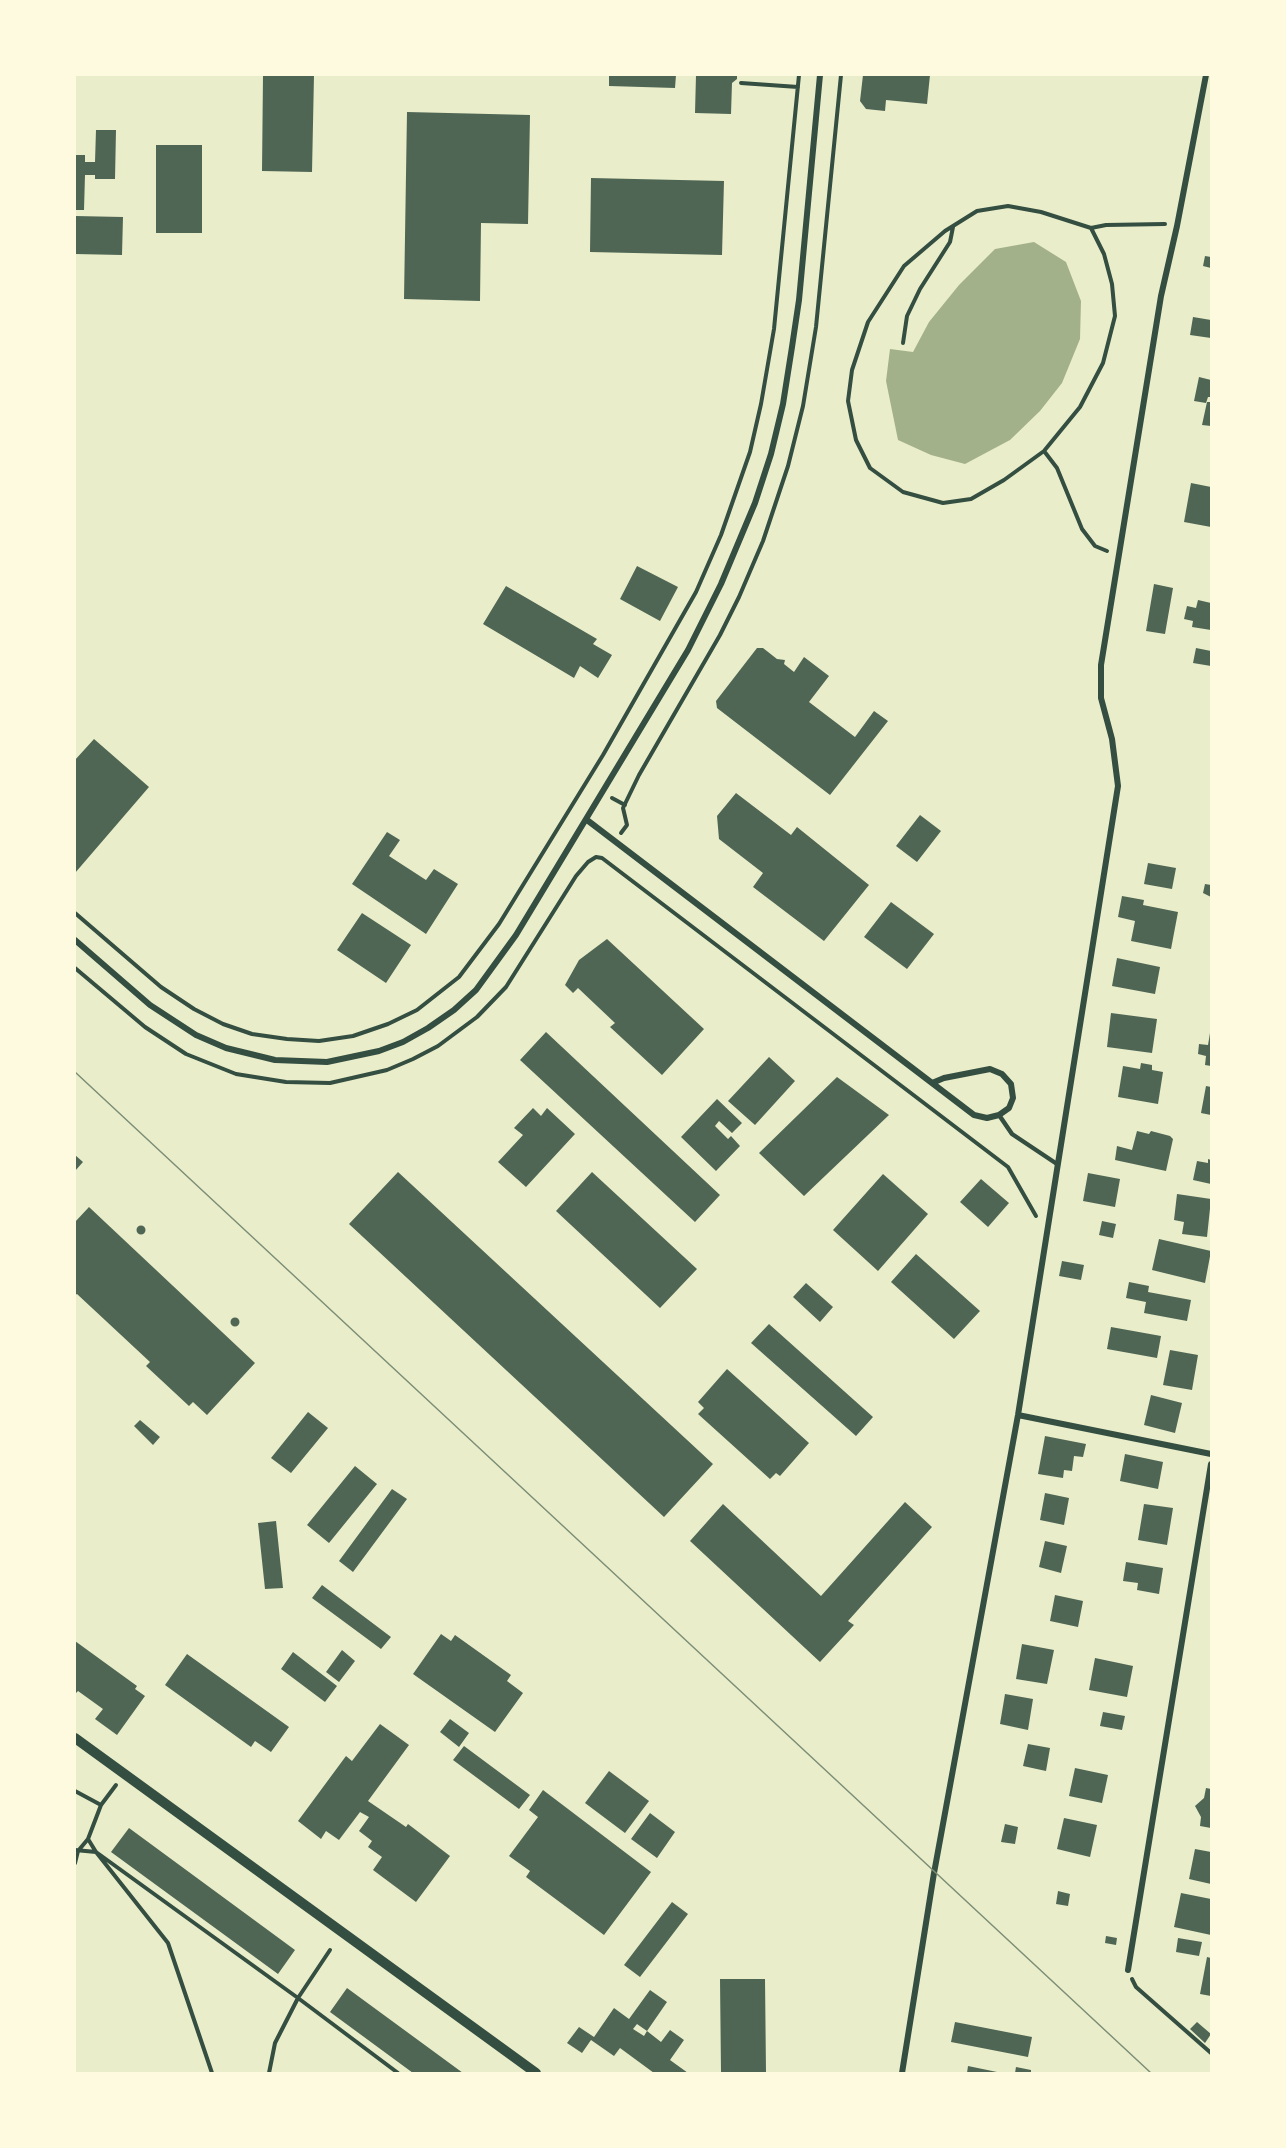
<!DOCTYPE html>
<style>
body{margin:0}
#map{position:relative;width:1286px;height:2148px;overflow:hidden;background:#e9edc9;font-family:"DM Sans",sans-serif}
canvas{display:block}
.frame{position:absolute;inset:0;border:76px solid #fefae0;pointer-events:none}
</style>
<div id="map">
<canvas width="1286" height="2148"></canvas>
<div class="frame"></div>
</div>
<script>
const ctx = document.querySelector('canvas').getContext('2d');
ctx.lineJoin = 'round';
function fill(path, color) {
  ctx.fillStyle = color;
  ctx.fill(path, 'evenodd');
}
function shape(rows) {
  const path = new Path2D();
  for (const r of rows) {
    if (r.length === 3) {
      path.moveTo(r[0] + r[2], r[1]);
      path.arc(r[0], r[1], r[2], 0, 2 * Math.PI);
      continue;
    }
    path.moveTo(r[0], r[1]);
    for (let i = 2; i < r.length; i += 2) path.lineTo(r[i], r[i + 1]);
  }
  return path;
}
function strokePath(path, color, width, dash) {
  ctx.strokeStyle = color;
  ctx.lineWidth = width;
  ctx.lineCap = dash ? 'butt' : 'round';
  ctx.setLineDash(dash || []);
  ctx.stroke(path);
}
fill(shape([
 [1034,242,1066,262,1081,301,1080,339,1062,383,1040,411,1010,440,965,464,931,455,898,440,886,381,890,349,913,352,929,322,959,285,995,249]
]), '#a3b18a');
fill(shape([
 [263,75,314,75,312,172,262,171],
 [609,75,676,75,675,88,609,86],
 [696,75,737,75,737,79,732,83,731,114,695,113],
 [863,75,930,75,927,104,886,100,885,111,866,109,860,101],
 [407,112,530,115,528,224,481,223,480,301,404,299],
 [96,130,116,130,115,179,95,179,95,175,85,175,84,210,75,210,75,155,85,155,85,162,95,162],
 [156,145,202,145,202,233,156,233],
 [591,178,724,181,722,255,590,252],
 [75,216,123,217,122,255,75,254],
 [1205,256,1211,257,1211,268,1203,266],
 [1193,317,1211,320,1211,338,1190,335],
 [1199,377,1211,380,1211,397,1208,397,1206,403,1194,401],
 [1207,402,1211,402,1211,426,1202,425],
 [1191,483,1211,487,1211,527,1184,522],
 [637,566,678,587,660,621,620,599],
 [1154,584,1173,588,1165,634,1146,631],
 [506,586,597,639,593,644,612,655,598,678,580,666,574,678,483,624],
 [1198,600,1211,603,1211,630,1192,627,1193,621,1184,619,1187,606,1196,608],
 [757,648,763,648,777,659,785,660,784,664,794,672,804,657,829,676,809,702,855,737,874,711,888,721,830,795,717,708,716,701],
 [1196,648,1211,651,1211,666,1193,663],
 [94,739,149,787,75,873,75,760],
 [736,793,791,835,797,827,869,885,824,941,753,887,763,873,719,839,717,816],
 [920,815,941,831,917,862,896,846],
 [387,832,400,840,389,856,426,880,434,869,458,884,426,934,352,884],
 [1148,863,1176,868,1172,889,1144,884],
 [1205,884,1211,885,1211,897,1203,893],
 [1122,896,1144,900,1143,905,1178,912,1171,949,1131,941,1135,921,1118,917],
 [891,902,934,934,907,969,864,937],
 [362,913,411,945,386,983,337,950],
 [607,939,704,1029,662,1075,610,1027,615,1023,578,988,573,993,565,985,579,960],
 [1117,958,1160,967,1155,994,1112,986],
 [1111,1013,1157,1019,1152,1053,1107,1047],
 [546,1032,720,1195,695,1222,520,1060],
 [1210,1033,1211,1033,1211,1066,1205,1065,1206,1056,1198,1054,1199,1044,1208,1045],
 [769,1057,795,1081,755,1125,728,1101],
 [1141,1063,1152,1065,1152,1070,1163,1072,1158,1104,1118,1097,1123,1066,1140,1069],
 [837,1077,889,1115,804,1196,759,1153],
 [1206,1086,1211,1087,1211,1115,1201,1113],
 [717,1099,742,1123,732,1133,719,1121,715,1126,728,1139,731,1136,740,1146,716,1171,681,1137],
 [533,1108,541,1116,547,1108,575,1134,526,1187,498,1162,523,1135,514,1128],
 [1137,1131,1149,1134,1151,1131,1170,1136,1173,1139,1166,1171,1115,1160,1117,1146,1132,1150],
 [75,1155,83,1162,75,1171],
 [1208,1159,1211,1160,1211,1184,1193,1180,1197,1161,1208,1163],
 [398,1172,713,1464,664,1517,349,1224],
 [592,1172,697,1269,660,1308,556,1211],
 [1088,1173,1120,1179,1115,1207,1083,1201],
 [883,1174,928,1214,878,1271,833,1230],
 [981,1179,1009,1203,988,1227,960,1202],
 [1177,1194,1211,1199,1207,1237,1182,1234,1184,1222,1174,1220],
 [89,1207,255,1363,207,1415,193,1402,189,1406,146,1366,150,1362,77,1294,75,1295,75,1222],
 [1102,1221,1116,1224,1113,1238,1099,1235],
 [141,1230,4.5],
 [1159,1239,1211,1251,1205,1283,1152,1270],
 [916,1254,980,1311,954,1339,891,1282],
 [1062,1261,1084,1265,1081,1280,1059,1276],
 [1129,1282,1149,1286,1148,1292,1191,1300,1187,1321,1144,1313,1146,1302,1126,1298],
 [806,1283,833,1307,820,1322,793,1297],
 [235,1322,4.5],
 [769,1324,873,1417,856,1436,751,1343],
 [1111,1327,1161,1336,1157,1358,1107,1349],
 [1170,1350,1198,1355,1192,1390,1163,1385],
 [727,1369,809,1443,780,1476,776,1473,770,1479,698,1414,704,1408,698,1402],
 [1151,1395,1182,1403,1175,1433,1144,1425],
 [308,1412,328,1428,291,1473,271,1458],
 [140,1420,160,1437,153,1445,134,1426],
 [1045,1436,1086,1444,1083,1457,1074,1456,1072,1471,1064,1470,1063,1478,1038,1474],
 [1125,1454,1163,1462,1158,1489,1120,1481],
 [355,1466,377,1484,329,1543,307,1525],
 [392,1489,407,1499,353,1572,339,1561],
 [1045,1493,1069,1498,1064,1525,1040,1520],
 [905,1502,932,1527,848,1621,854,1625,820,1662,690,1541,723,1504,821,1596],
 [1144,1504,1173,1508,1167,1545,1138,1540],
 [276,1521,283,1588,265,1589,258,1523],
 [1045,1541,1067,1546,1061,1573,1039,1567],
 [1126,1562,1163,1568,1159,1594,1137,1590,1138,1583,1123,1581],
 [322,1585,391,1637,381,1649,312,1598],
 [1055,1595,1083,1601,1078,1627,1050,1621],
 [441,1634,451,1641,455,1635,511,1675,507,1681,523,1693,495,1732,413,1674],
 [75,1641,137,1686,135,1689,145,1696,117,1735,95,1719,103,1709,78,1691,75,1694],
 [1022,1644,1054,1650,1047,1684,1016,1679],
 [342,1650,355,1661,339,1682,326,1672],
 [293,1652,337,1686,325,1702,281,1669],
 [187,1654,289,1727,271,1752,255,1741,251,1747,165,1685],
 [1095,1658,1133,1666,1127,1697,1089,1690],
 [1005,1694,1033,1699,1028,1730,1000,1724],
 [1103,1712,1125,1716,1122,1730,1100,1726],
 [450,1719,469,1733,459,1747,440,1732],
 [380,1724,409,1745,368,1801,406,1827,408,1824,450,1856,416,1902,373,1870,382,1857,368,1847,372,1841,359,1831,369,1817,360,1812,339,1840,326,1831,321,1839,298,1821,346,1756,352,1761],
 [1028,1744,1050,1748,1046,1771,1023,1766],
 [464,1746,530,1795,519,1809,453,1760],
 [1075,1768,1108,1775,1102,1803,1069,1796],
 [609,1771,649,1801,625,1833,585,1803],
 [1206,1788,1211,1789,1211,1828,1200,1826,1201,1817,1195,1806,1204,1798],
 [543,1790,651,1872,604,1935,526,1877,530,1871,509,1856,538,1817,529,1810],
 [650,1813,675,1832,657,1858,631,1839],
 [1064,1818,1097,1825,1090,1857,1057,1849],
 [1005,1824,1018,1827,1015,1844,1001,1842],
 [129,1828,295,1950,278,1974,111,1852],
 [1195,1849,1211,1852,1211,1884,1189,1879],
 [1058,1891,1070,1894,1068,1906,1056,1904],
 [1181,1893,1211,1899,1211,1935,1174,1927],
 [672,1902,688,1914,640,1977,624,1965],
 [1106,1936,1117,1938,1116,1945,1105,1943],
 [1178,1938,1202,1942,1199,1956,1176,1952],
 [1207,1957,1211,1958,1211,1996,1200,1994],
 [720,1979,765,1979,766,2073,721,2073],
 [347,1988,463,2073,413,2073,330,2012],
 [650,1990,667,2002,647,2031,637,2024,633,2029,644,2036,647,2031,661,2042,670,2030,684,2040,670,2060,688,2073,654,2073,620,2048,614,2056,591,2040,582,2053,567,2043,579,2027,594,2037,614,2008,629,2019],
 [955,2022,1032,2037,1028,2057,951,2042],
 [1197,2022,1211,2034,1205,2043,1190,2029],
 [968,2066,997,2072,997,2073,967,2073],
 [1016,2067,1031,2070,1031,2073,1015,2073]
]), '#4f6655');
strokePath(shape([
 [741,83,798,87],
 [1091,228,1104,254,1112,284,1115,316,1103,363,1080,407,1044,451,1004,480,971,499,943,503,903,492,870,468,856,440,848,401,852,370,868,322,904,266,945,231,977,211,1008,206,1041,212,1091,228,1106,225,1165,224],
 [903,343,907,316,920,289,950,242,953,227],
 [1044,451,1057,468,1082,529,1095,546,1107,551],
 [612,798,625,805],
 [621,833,627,825,623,808,639,775,720,635,739,597,763,541,788,466,803,406,816,327,841,75],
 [75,913,161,987,194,1009,223,1024,252,1034,287,1039,319,1041,353,1036,388,1024,417,1010,459,977,499,924,603,755,696,592,721,535,750,452,761,404,774,329,799,75],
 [75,968,145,1027,186,1054,236,1074,286,1082,330,1083,387,1070,413,1059,438,1046,477,1017,506,987,576,876,588,862,596,857,602,858,1008,1167,1036,1216],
 [75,1791,101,1805],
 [88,1839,96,1852,168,1943,212,2073],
 [75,1850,96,1852,298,1998,398,2073],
 [75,1863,78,1851,88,1839,101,1805,116,1785],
 [1132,1979,1136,1987,1211,2053],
 [269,2073,275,2043,298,1998,330,1950]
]), '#344e41', 4);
strokePath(shape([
 [999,1115,1012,1134,1057,1164]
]), '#344e41', 4.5);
strokePath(shape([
 [587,820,974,1115,987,1118,999,1115,1009,1108,1013,1098,1011,1084,1002,1074,990,1069,944,1078,932,1083],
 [75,940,150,1005,196,1035,226,1048,275,1060,327,1062,379,1051,403,1042,428,1028,454,1010,476,990,516,935,688,650,721,584,755,503,771,454,783,404,792,347,799,300,820,75],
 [1018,1415,1211,1454],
 [1128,1970,1211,1464],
 [902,2073,934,1873,1018,1415,1118,786,1112,739,1101,698,1101,665,1161,296,1177,226,1206,75]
]), '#344e41', 6);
strokePath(shape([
 [75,1738,536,2073]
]), '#344e41', 10);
strokePath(shape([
 [75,1072,1151,2073]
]), '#7c8e77', 1.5);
</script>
